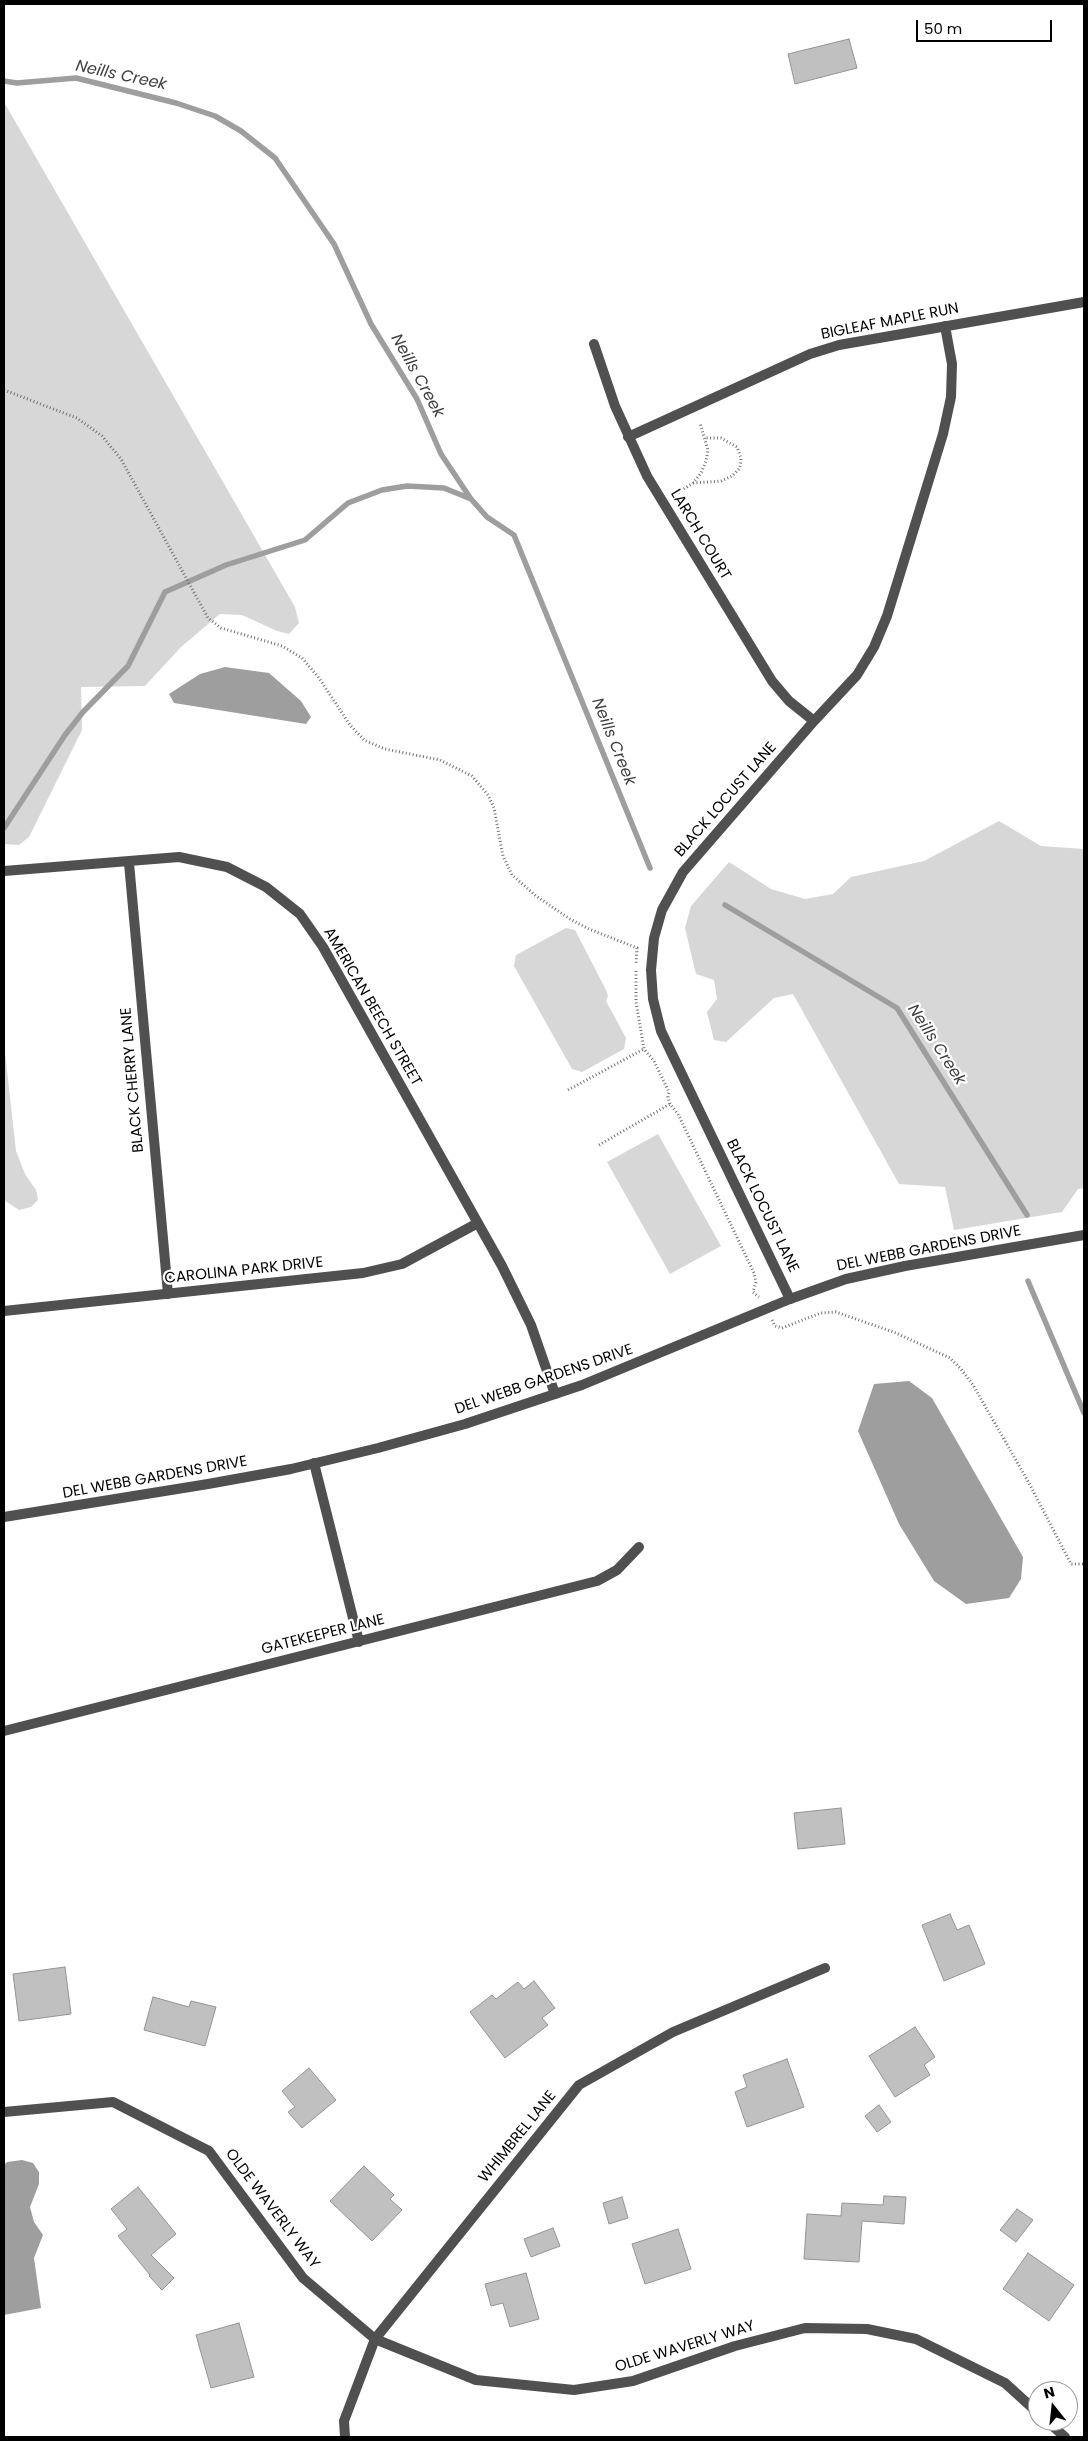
<!DOCTYPE html>
<style>
body{margin:0}
#map{position:relative;width:1088px;height:2441px;overflow:hidden;background:#fff;font-family:Poppins,sans-serif}
canvas{display:block}
.frame{position:absolute;inset:0;border:5px solid #000;pointer-events:none}
.north{position:absolute;left:1028px;top:2381px;width:50px;height:50px;box-sizing:border-box;background:#fff;border:1px solid #999;border-radius:50%;rotate:344deg;font-size:14px;font-weight:700;line-height:20px;text-align:center;color:#000}
.north::after{content:'';display:block;margin:auto;width:18px;height:22px;background:#000;clip-path:polygon(50% 0,100% 100%,50% 72%,0 100%)}
.scale{position:absolute;left:916px;top:20px;width:136px;height:22px;box-sizing:border-box;border:2px solid #000;border-top:0;padding-left:6px;font-size:15px;line-height:18px;white-space:nowrap;color:#000;-webkit-text-stroke:4px #fff;paint-order:stroke}
</style>
<div id="map">
<canvas width="1088" height="2441"></canvas>
<div class="frame"></div>
<div class="north">N</div>
<div class="scale">50 m</div>
</div>
<script>
const ctx = document.querySelector('canvas').getContext('2d');
ctx.lineJoin = 'round';
function fill(path, color) {
  ctx.fillStyle = color;
  ctx.fill(path, 'evenodd');
}
function shape(rows) {
  const path = new Path2D();
  for (const r of rows) {
    path.moveTo(r[0], r[1]);
    for (let i = 2; i < r.length; i += 2) path.lineTo(r[i], r[i + 1]);
  }
  return path;
}
function strokePath(path, color, width, dash) {
  ctx.strokeStyle = color;
  ctx.lineWidth = width;
  ctx.lineCap = dash ? 'butt' : 'round';
  ctx.setLineDash(dash || []);
  ctx.stroke(path);
}
function label(font, color, halo, rows, align = 'center') {
  ctx.font = font + ' Poppins,sans-serif';
  ctx.lineWidth = 4.5;
  ctx.setLineDash([]);
  ctx.textBaseline = 'middle';
  ctx.strokeStyle = halo;
  ctx.fillStyle = color;
  for (const [text, x, y, turn = 0] of rows) {
    ctx.save();
    ctx.translate(x, y);
    ctx.rotate((+turn || 0) * Math.PI / 180);
    ctx.textAlign = isNaN(turn) ? turn : align;
    if (halo) ctx.strokeText(text, 0, 0);
    ctx.fillText(text, 0, 0);
    ctx.restore();
  }
}
fill(shape([
 [4,102,295,607,299,623,289,634,277,631,242,615,220,614,181,647,145,686,81,687,82,730,29,837,19,845,4,844],
 [999,821,1041,846,1084,849,1084,1188,1078,1189,1062,1212,954,1230,945,1187,899,1184,793,994,774,998,726,1042,714,1040,707,1012,717,999,714,980,696,974,685,928,691,906,729,862,771,889,805,899,833,894,851,877,924,861],
 [566,928,575,930,606,990,608,996,606,1001,626,1038,624,1049,582,1072,572,1069,514,966,516,955],
 [4,1043,16,1151,25,1174,36,1190,38,1200,31,1207,19,1210,4,1200],
 [658,1134,721,1246,670,1274,607,1162]
]), '#d7d7d7');
fill(shape([
 [225,667,269,673,301,701,311,717,306,724,174,703,169,694,200,674],
 [909,1381,932,1398,1023,1557,1021,1579,1009,1598,966,1604,934,1581,899,1524,858,1431,874,1384],
 [22,2160,33,2163,39,2172,39,2184,30,2207,34,2222,43,2235,34,2258,41,2308,4,2315,4,2165,7,2162]
]), '#9e9e9e');
strokePath(shape([
 [4,81,17,83,76,78,176,103,215,116,241,131,275,158,334,244,371,324,417,399,441,454,471,499,487,517,514,535,650,868],
 [4,828,65,735,83,712,128,666,165,592,226,565,305,540,348,503,382,490,407,486,444,488,471,499],
 [725,905,897,1008,1027,1215],
 [1028,1281,1084,1413]
]), '#9e9e9e', 5.5);
const building = shape([
 [849,39,857,68,795,84,788,54,849,39],
 [841,1808,845,1844,798,1849,794,1813,841,1808],
 [950,1914,957,1930,969,1925,985,1964,944,1981,922,1925,950,1914],
 [65,1967,71,2014,19,2021,13,1974,65,1967],
 [534,1981,555,2008,542,2018,548,2025,505,2058,470,2012,492,1995,496,1999,518,1982,524,1989,534,1981],
 [153,1997,189,2007,191,2001,216,2007,205,2046,144,2030,153,1997],
 [915,2027,935,2057,924,2065,930,2075,895,2097,869,2056,915,2027],
 [787,2059,804,2107,747,2127,735,2092,747,2087,743,2075,787,2059],
 [309,2068,336,2100,302,2128,288,2112,295,2107,282,2091,309,2068],
 [879,2105,891,2122,877,2132,865,2116,879,2105],
 [364,2166,394,2195,390,2199,402,2210,372,2241,330,2201,364,2166],
 [138,2187,176,2234,151,2255,174,2278,162,2290,149,2276,150,2275,118,2236,127,2229,111,2209,138,2187],
 [884,2196,906,2197,904,2224,862,2221,859,2262,804,2259,807,2214,841,2216,842,2203,883,2205,884,2196],
 [622,2197,628,2218,609,2224,603,2203,622,2197],
 [1017,2209,1033,2220,1016,2242,1000,2230,1017,2209],
 [553,2228,560,2246,531,2257,524,2239,553,2228],
 [678,2229,691,2269,645,2284,632,2244,678,2229],
 [1028,2253,1074,2285,1049,2321,1003,2289,1028,2253],
 [526,2273,539,2319,510,2327,503,2303,491,2306,485,2284,526,2273],
 [239,2323,254,2377,211,2388,196,2335,239,2323]
]);
fill(building, '#c0c0c0');
strokePath(building, '#949494', 1);
strokePath(shape([
 [4,390,77,418,102,436,121,459,208,618,221,628,282,646,302,658,319,678,350,725,364,740,385,749,440,760,472,776,488,795,494,808,503,856,512,875,536,896,570,919,589,929,637,948,636,965],
 [693,483,721,481,732,476,740,468,741,458,737,447,721,438,706,438],
 [678,493,693,483,701,473,706,461,708,450,700,423],
 [636,971,636,1002,644,1049,654,1061,669,1092,668,1097,670,1104,678,1114,754,1273,756,1282,753,1292,759,1297],
 [568,1090,644,1049],
 [599,1145,670,1104],
 [772,1320,775,1326,782,1328,821,1313,836,1312,896,1333,950,1358,961,1369,973,1385,1029,1483,1071,1564,1084,1564]
]), '#727272', 3, [1, 2.5]);
strokePath(shape([
 [594,344,615,406,647,476,772,681,789,701,814,721],
 [628,437,810,354,839,345,1084,302],
 [129,863,168,1294],
 [4,871,179,857,227,867,266,887,300,914,323,947,502,1266,531,1325,555,1394],
 [790,1299,661,1031,653,999,651,970,654,938,662,910,683,872,814,721,857,675,874,647,887,616,943,434,951,397,952,364,945,326],
 [4,1311,363,1273,402,1264,476,1224],
 [314,1463,359,1642],
 [4,1731,597,1581,617,1570,639,1547],
 [4,2112,113,2102,209,2151,303,2278,375,2339,476,2380,574,2390,633,2381,735,2346,805,2328,867,2329,916,2339,1005,2383,1038,2413],
 [1047,2421,1065,2437],
 [345,2437,344,2421,375,2339,579,2085,673,2032,825,1968]
]), '#505050', 10);
strokePath(shape([
 [4,1517,208,1484,291,1469,378,1448,465,1424,582,1385,790,1299,846,1279,905,1266,1084,1235]
]), '#505050', 10);
label('15px', '#000', '#fff', [
 ["BIGLEAF MAPLE RUN",890,322,-11],
 ["LARCH COURT",700,535,59],
 ["BLACK LOCUST LANE",726,800,-49],
 ["AMERICAN BEECH STREET",372,1007,60],
 ["BLACK CHERRY LANE",133,1080,-95],
 ["BLACK LOCUST LANE",762,1206,64],
 ["DEL WEBB GARDENS DRIVE",929,1249,-11],
 ["CAROLINA PARK DRIVE",244,1271,-6],
 ["DEL WEBB GARDENS DRIVE",544,1380,-19],
 ["DEL WEBB GARDENS DRIVE",155,1478,-10],
 ["GATEKEEPER LANE",323,1635,-14],
 ["WHIMBREL LANE",518,2137,-51],
 ["OLDE WAVERLY WAY",272,2209,53],
 ["OLDE WAVERLY WAY",685,2347,-17]
]);
label('italic 16px', '#3f3f3f', '#fff', [
 ["Neills Creek",121,76,12],
 ["Neills Creek",417,376,61],
 ["Neills Creek",613,742,68],
 ["Neills Creek",936,1045,57]
]);
</script>
